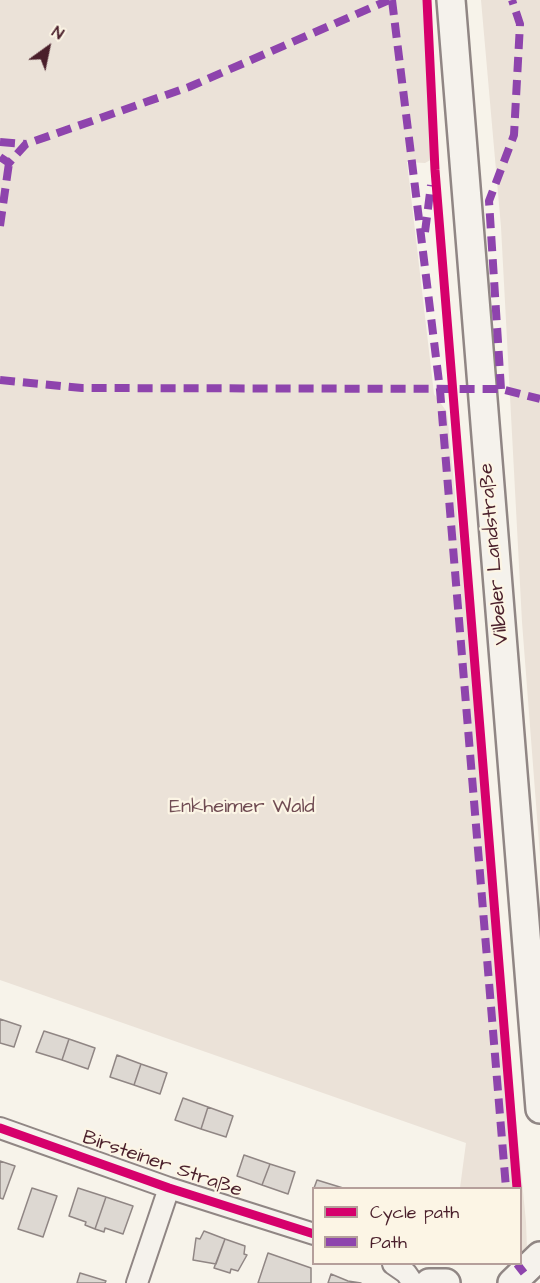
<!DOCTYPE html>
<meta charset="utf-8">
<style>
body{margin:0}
#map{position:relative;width:540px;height:1283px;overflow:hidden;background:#f7f3ea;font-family:"Architects Daughter",sans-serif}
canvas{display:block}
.legend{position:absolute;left:312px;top:1187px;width:210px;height:78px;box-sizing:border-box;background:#fcf5e5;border:2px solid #b59f9b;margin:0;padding:8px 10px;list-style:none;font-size:18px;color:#4a1f2b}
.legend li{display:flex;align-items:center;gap:12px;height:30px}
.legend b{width:30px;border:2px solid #b59f9b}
.north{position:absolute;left:18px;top:18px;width:60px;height:60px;-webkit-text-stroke:4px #fcf5e5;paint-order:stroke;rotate:33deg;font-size:16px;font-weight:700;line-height:24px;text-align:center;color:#4a1f2b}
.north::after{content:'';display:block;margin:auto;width:21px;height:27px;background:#4a1f2b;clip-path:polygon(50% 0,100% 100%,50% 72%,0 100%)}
</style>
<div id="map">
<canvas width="540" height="1283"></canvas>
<ul class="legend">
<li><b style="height:8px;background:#d6006c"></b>Cycle path</li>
<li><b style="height:8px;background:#8e44ad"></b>Path</li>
</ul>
<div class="north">N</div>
</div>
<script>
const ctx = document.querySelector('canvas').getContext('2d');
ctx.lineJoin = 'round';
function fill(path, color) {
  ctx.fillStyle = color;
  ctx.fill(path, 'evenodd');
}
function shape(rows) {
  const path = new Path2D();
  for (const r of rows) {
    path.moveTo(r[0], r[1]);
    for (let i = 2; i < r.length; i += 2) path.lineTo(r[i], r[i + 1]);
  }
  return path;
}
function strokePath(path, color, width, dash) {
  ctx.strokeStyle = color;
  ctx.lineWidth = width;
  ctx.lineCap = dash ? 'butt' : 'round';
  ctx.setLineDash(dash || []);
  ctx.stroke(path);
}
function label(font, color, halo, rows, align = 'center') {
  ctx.font = font + ' "Architects Daughter",sans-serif';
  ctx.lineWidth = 4.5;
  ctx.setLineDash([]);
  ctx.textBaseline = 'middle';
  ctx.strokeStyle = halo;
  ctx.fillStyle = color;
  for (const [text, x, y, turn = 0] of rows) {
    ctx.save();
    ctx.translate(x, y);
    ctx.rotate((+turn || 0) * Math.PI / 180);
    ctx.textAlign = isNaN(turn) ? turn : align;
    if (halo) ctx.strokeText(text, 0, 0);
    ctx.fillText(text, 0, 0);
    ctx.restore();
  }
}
fill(shape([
 [0,0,425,0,436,157,425,163,407,162,434,394,447,412,526,1222,527,1249,521,1253,520,1188,460,1188,466,1143,0,980],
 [481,0,540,0,540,856,522,622,501,227]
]), '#ebe2d8');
const building = shape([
 [0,1019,21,1026,14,1047,0,1043,0,1019],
 [44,1031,69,1039,62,1060,36,1052,44,1031],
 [69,1039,95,1048,88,1069,62,1060,69,1039],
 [117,1055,141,1064,134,1085,110,1077,117,1055],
 [141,1064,167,1073,160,1094,134,1085,141,1064],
 [183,1098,208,1107,201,1129,175,1120,183,1098],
 [208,1107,233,1116,226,1137,201,1129,208,1107],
 [244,1155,270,1164,262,1185,237,1176,244,1155],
 [0,1161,15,1166,3,1199,0,1198,0,1161],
 [270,1164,295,1172,288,1194,262,1185,270,1164],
 [317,1180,343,1188,314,1188,317,1180],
 [32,1188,57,1196,43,1237,18,1229,32,1188],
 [78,1188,106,1197,95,1229,85,1225,86,1222,69,1216,78,1188],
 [106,1197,133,1206,123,1234,105,1228,104,1232,95,1229,106,1197],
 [204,1231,225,1239,216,1264,193,1260,196,1238,200,1239,204,1231],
 [225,1239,245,1246,244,1254,247,1255,238,1271,231,1269,230,1273,214,1268,225,1239],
 [268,1253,311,1268,311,1283,258,1283,268,1253],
 [80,1273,106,1281,105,1283,77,1283,80,1273],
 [331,1274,348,1281,361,1283,328,1283,331,1274]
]);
fill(building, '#ddd8d2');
strokePath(building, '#908684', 1.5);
const street = shape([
 [0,1128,169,1188,314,1234],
 [393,1264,406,1273,413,1283],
 [137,1283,169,1188]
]);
const secondary = shape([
 [451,0,540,1109],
 [429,1283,446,1283],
 [512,1283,540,1256]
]);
strokePath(street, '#908684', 24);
strokePath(secondary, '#908684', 32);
strokePath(street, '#f5f2ec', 20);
strokePath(secondary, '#f5f2ec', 27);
strokePath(shape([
 [392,0,440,390,506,1188],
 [0,142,26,144],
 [0,157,9,163,26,144,189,87,389,0],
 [0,226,9,163],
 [425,232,431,185],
 [0,380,82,388,501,389,540,399],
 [501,389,489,201,514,135,520,24,512,0],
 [517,1264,524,1273]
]), '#8e44ad', 8, [15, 8]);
strokePath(shape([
 [427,0,435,170,517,1188],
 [0,1128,169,1188,314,1234]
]), '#d6006c', 9);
label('20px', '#4a1f2b', '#fcf5e5', [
 ["Vilbeler Landstraße",495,554,-95],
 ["Birsteiner Straße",162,1165,19]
]);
label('20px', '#704c53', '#fcf5e5', [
 ["Enkheimer Wald",242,808]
]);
</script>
